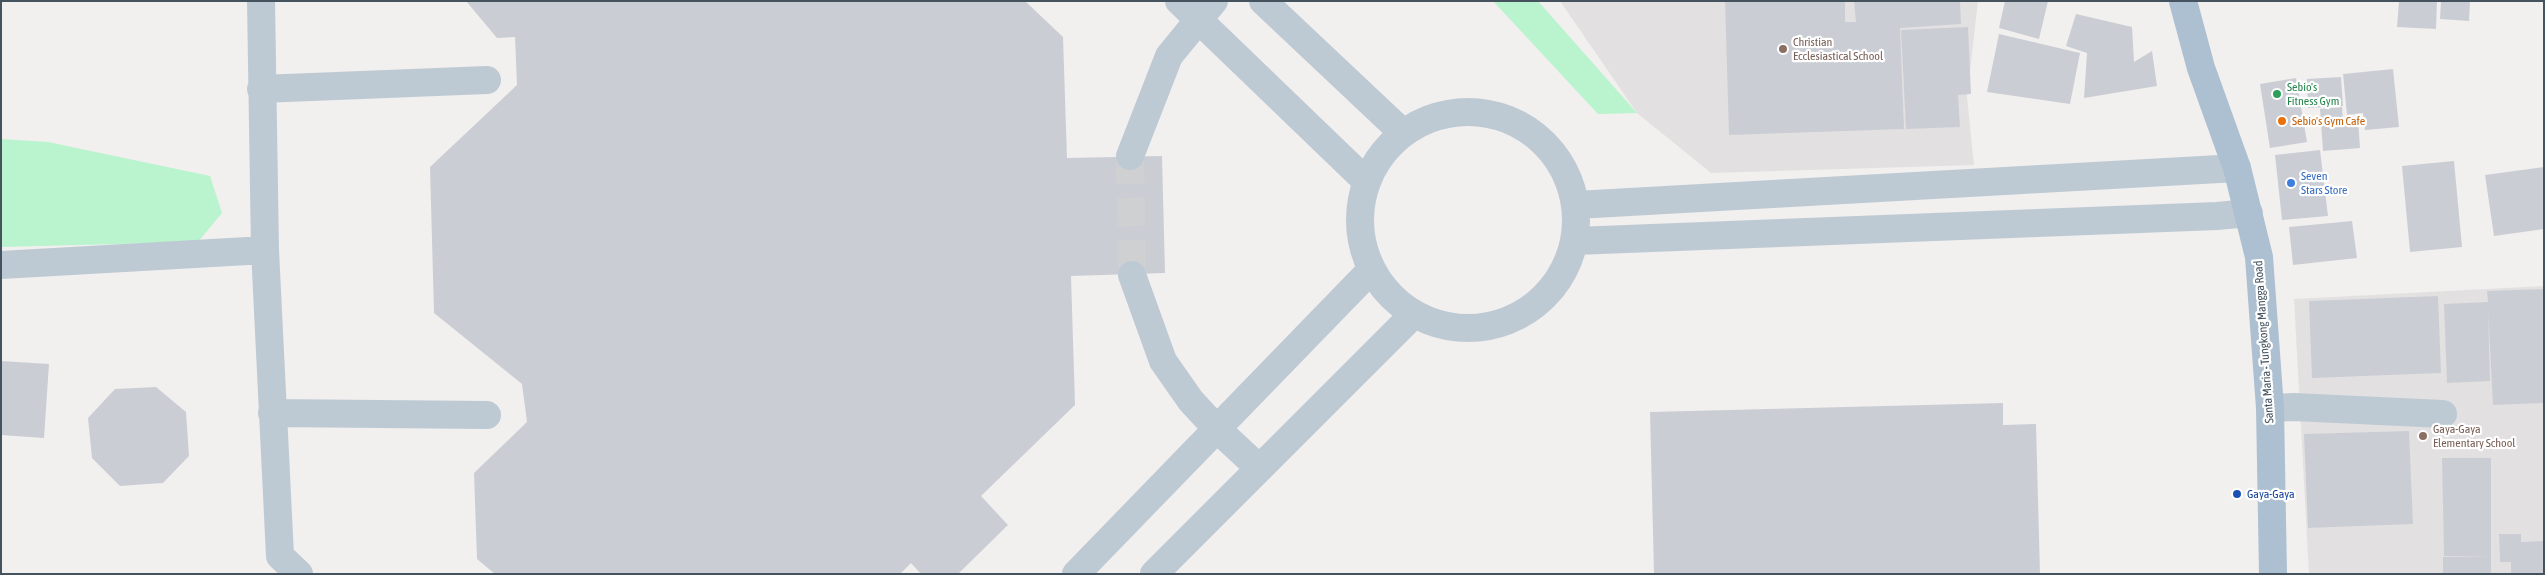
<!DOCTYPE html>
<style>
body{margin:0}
#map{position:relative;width:2545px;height:575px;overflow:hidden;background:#f2efef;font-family:"Asap Condensed",sans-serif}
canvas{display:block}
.frame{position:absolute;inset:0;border:2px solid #45535f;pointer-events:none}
</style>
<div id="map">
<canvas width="2545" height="575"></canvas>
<div class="frame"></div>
</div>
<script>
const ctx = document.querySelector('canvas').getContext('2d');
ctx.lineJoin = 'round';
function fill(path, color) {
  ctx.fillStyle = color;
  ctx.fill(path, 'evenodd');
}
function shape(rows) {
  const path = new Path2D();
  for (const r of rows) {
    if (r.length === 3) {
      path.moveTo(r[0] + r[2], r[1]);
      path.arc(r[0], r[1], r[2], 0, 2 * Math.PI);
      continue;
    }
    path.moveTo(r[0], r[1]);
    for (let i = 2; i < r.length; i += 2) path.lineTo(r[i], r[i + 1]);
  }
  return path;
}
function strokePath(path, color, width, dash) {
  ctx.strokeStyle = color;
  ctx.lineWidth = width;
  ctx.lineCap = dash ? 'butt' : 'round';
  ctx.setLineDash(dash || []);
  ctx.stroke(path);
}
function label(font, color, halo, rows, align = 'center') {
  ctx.font = font + ' "Asap Condensed",sans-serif';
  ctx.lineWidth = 4.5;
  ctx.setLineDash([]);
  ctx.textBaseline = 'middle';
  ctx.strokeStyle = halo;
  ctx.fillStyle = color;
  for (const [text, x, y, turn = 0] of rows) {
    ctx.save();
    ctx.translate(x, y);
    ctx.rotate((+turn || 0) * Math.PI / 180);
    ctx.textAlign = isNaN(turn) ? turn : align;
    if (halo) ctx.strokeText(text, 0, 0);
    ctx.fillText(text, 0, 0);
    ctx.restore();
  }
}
fill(shape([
 [1560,1,1978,1,1967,97,1974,165,1711,173,1637,113],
 [2544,286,2544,574,2309,574,2294,299]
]), '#e3e0e1');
fill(shape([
 [1493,1,1538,1,1637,113,1598,114],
 [1,139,48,142,210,176,222,213,198,242,1,247]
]), '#b9f4ce');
fill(shape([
 [466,1,1025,1,1063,37,1067,158,1162,156,1165,273,1071,276,1075,405,981,496,1008,525,958,574,921,574,911,563,900,574,495,574,477,559,474,473,527,422,522,384,434,313,430,167,517,85,515,37,497,38],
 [1725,1,1845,1,1845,22,1856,22,1854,1,1960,1,1961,24,1900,28,1904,129,1729,135],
 [2005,1,2048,1,2039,39,1999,28],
 [2399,1,2437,1,2436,29,2397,27],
 [2441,1,2470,1,2469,21,2440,19],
 [2076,14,2132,27,2134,62,2152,51,2157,86,2084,98,2087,53,2066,46],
 [1968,27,1971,94,1958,95,1960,127,1906,129,1901,30],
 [1999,34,2080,53,2070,104,1987,92],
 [2393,69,2399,127,2365,130,2363,113,2347,115,2343,74],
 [2341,77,2343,106,2308,108,2307,79],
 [2296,78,2307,142,2270,148,2260,84],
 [2342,107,2343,119,2358,118,2360,148,2323,151,2320,109],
 [2320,150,2328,216,2282,220,2275,155],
 [2454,161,2462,247,2410,252,2402,166],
 [2544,167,2544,229,2494,236,2485,175],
 [2352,221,2357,258,2293,265,2289,227],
 [2544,289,2544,403,2493,405,2488,309,2490,381,2447,383,2444,304,2488,302,2487,291],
 [2438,296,2441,373,2312,378,2309,301],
 [1,361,49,364,44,438,1,435],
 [156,387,186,412,189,456,163,483,120,486,92,458,88,418,115,389],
 [2003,403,2003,425,2036,424,2040,574,1654,574,1650,412],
 [2409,431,2413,524,2308,528,2304,434],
 [2442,458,2491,458,2491,557,2444,556],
 [2499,534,2521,534,2521,542,2544,541,2544,574,2511,574,2511,562,2500,562],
 [2443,557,2491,557,2491,574,2443,574]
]), '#caced4');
strokePath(shape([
 [1130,156,1132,275]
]), '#cfd0d2', 28, [28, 14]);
strokePath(shape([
 [261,1,265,250,280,556,299,574],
 [1179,1,1366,181],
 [1263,1,1402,132],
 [261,89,487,80],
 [1468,220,108],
 [1130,156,1169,56,1214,1],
 [1576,205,2237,168],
 [1575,241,2217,216,2249,213],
 [1,265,265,250],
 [1132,275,1163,361,1191,401,1217,429,1259,468],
 [2270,408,2294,407,2443,414],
 [272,413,487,415],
 [1076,574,1371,270],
 [1154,574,1414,314]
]), '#becad3', 28);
strokePath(shape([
 [2183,1,2201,68,2237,168,2259,257,2270,408,2273,574]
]), '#acc0d1', 28);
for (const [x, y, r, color] of [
 [1783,49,5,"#8d6e63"],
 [2277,94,5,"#2e9e5b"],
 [2282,121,5,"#e8710a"],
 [2291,183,5,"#3f7fe0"],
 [2423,436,5,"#8d6e63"],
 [2237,494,5,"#1a4fb4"]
]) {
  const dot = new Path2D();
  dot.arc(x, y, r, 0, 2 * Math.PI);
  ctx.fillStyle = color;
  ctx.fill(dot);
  strokePath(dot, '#fff', 2);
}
label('12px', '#785e54', '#fff', [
 ["Christian",1793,42],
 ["Ecclesiastical School",1793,56],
 ["Gaya-Gaya",2433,429],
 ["Elementary School",2433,443]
], 'left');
label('12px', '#27864d', '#fff', [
 ["Sebio's",2287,87],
 ["Fitness Gym",2287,101]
], 'left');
label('12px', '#c56008', '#fff', [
 ["Sebio's Gym Cafe",2292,121]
], 'left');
label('12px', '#366cbe', '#fff', [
 ["Seven",2301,176],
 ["Stars Store",2301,190]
], 'left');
label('12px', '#45535f', '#fff', [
 ["Santa Maria - Tungkong Mangga Road",2264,342,-94]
]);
label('12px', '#164399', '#fff', [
 ["Gaya-Gaya",2247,494]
], 'left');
</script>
